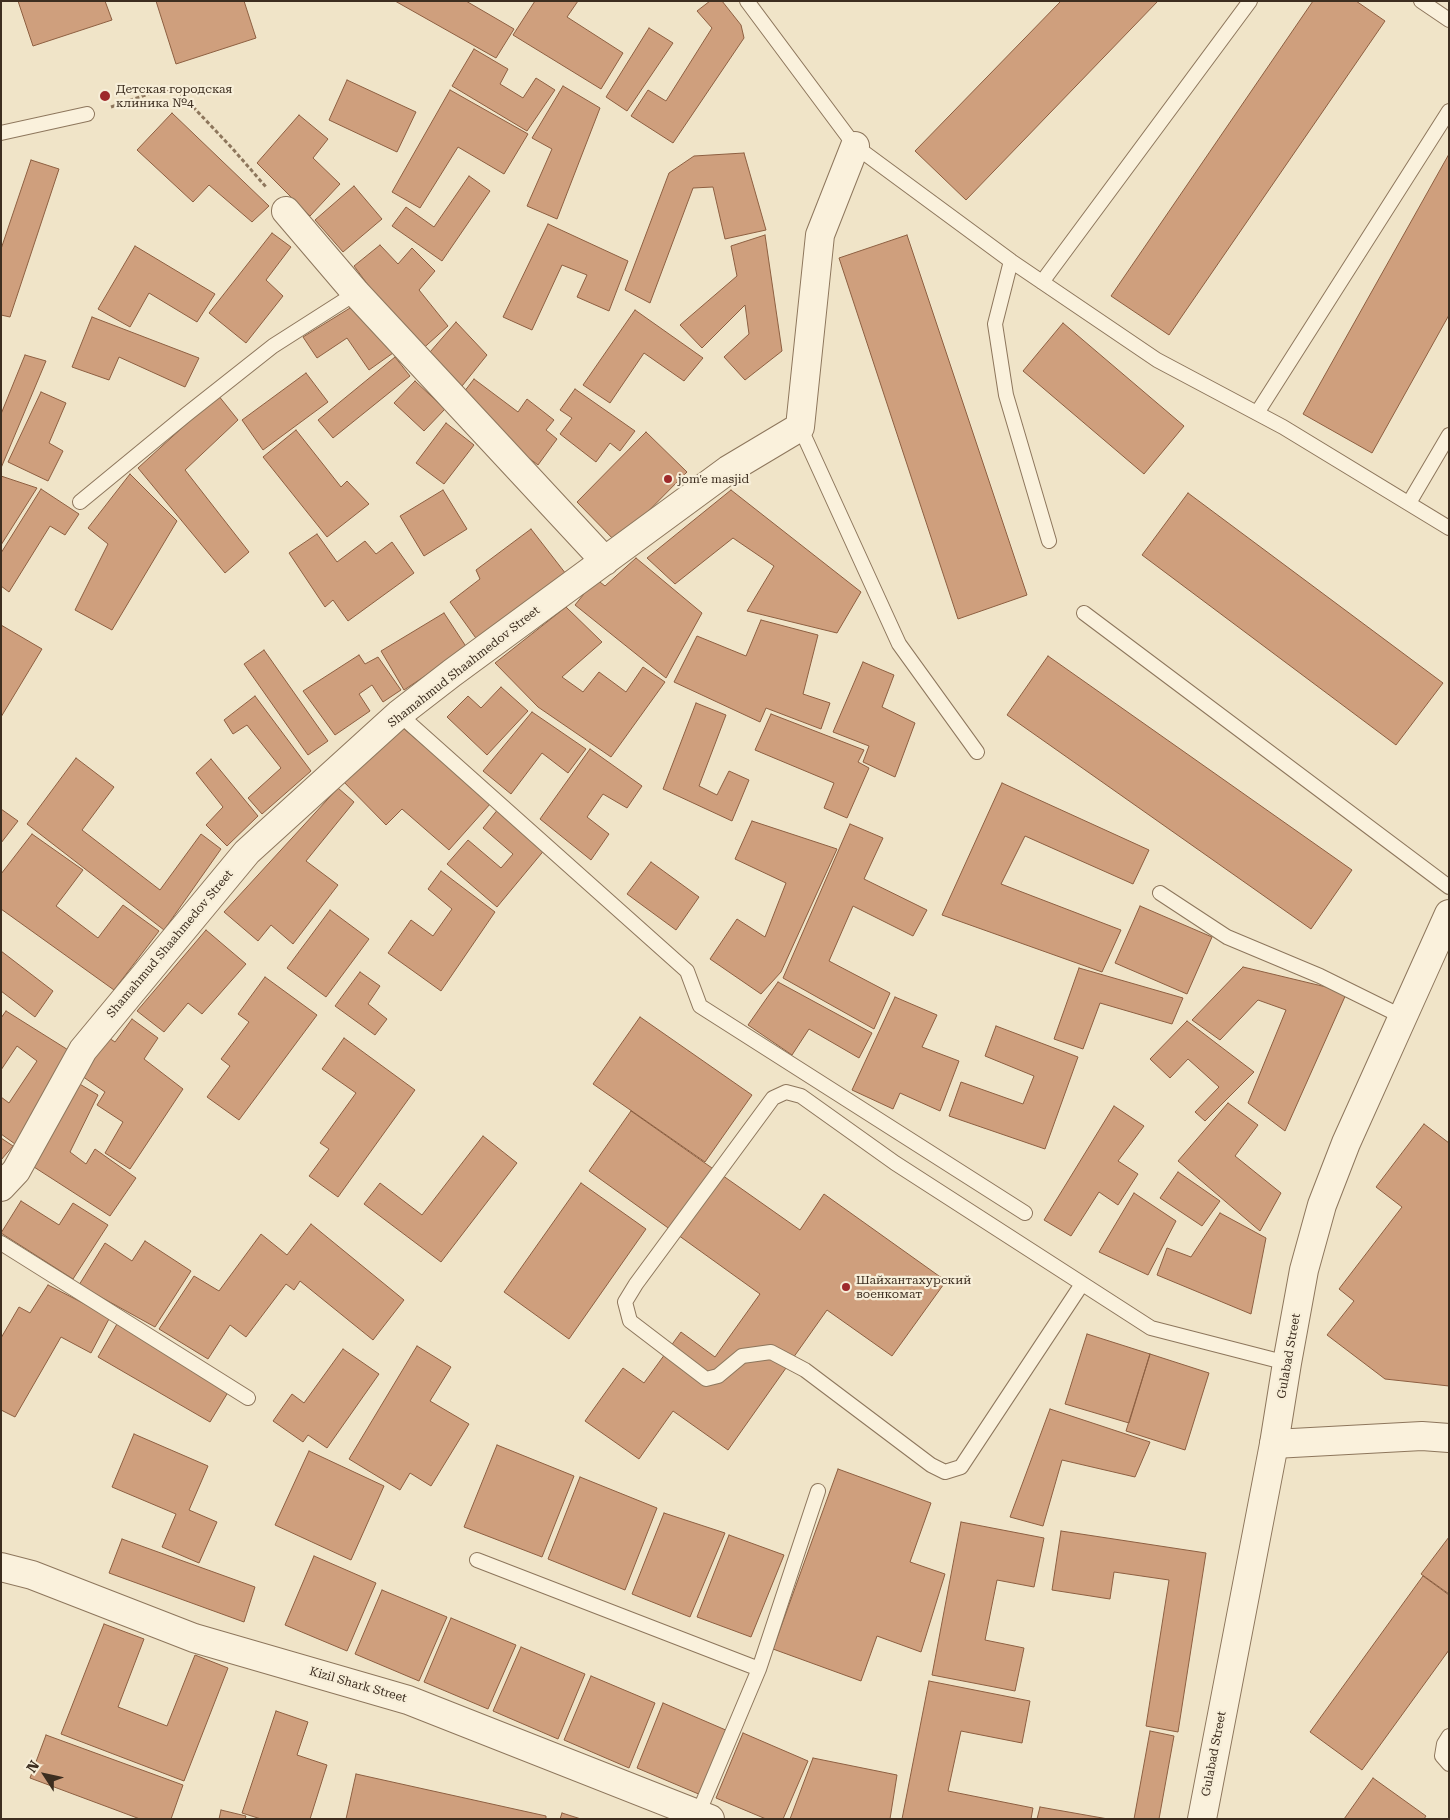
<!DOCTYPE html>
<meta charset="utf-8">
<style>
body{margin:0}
#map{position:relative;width:1450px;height:1820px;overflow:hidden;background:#f0e4c8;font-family:"Roboto Serif",serif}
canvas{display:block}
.frame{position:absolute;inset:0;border:2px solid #3d2e20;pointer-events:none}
.north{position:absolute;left:20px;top:1750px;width:50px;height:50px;-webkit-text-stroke:4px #f7eed8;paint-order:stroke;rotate:305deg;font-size:14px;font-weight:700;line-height:20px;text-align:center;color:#3d2e20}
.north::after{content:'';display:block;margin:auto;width:18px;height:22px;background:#3d2e20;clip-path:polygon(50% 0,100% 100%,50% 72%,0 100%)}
</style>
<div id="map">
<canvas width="1450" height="1820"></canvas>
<div class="frame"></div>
<div class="north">N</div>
</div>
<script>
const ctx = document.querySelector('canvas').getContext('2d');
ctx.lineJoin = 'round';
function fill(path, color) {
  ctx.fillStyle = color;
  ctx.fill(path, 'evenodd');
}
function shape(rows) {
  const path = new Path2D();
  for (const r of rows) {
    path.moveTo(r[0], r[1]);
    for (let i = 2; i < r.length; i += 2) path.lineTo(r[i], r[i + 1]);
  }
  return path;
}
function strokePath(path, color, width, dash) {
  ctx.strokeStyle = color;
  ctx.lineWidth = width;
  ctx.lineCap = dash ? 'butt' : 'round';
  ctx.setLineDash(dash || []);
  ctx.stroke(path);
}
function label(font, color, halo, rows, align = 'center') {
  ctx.font = font + ' "Roboto Serif",serif';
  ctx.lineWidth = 4.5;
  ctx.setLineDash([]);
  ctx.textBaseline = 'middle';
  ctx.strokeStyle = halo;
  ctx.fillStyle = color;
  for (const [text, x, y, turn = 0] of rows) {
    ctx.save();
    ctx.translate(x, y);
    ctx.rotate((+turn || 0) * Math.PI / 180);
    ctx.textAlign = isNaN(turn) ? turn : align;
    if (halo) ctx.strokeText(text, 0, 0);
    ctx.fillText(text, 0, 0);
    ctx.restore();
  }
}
const building = shape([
 [18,1,105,1,112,20,33,46,18,1],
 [156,1,244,1,256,38,176,64,156,1],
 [395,1,466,1,514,29,496,58,395,1],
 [535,1,578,1,567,17,623,53,601,89,513,35,535,1],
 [710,1,722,1,741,25,744,38,673,143,631,116,648,90,666,101,712,28,697,11,710,1],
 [1061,1,1158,1,966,200,915,151,1061,1],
 [1313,1,1356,1,1385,21,1169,335,1111,296,1313,1],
 [649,28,673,43,627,111,606,97,649,28],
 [474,49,508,69,500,84,523,98,536,78,555,90,527,131,452,86,474,49],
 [347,80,416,112,397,152,329,120,347,80],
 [563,86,600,108,557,219,527,206,552,149,532,138,563,86],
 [450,90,528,134,504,174,458,147,420,208,392,192,450,90],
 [172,113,269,206,252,222,209,185,193,202,137,150,172,113],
 [299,115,328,139,313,158,340,184,310,216,257,163,299,115],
 [744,153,766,230,725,239,713,187,693,188,650,303,625,290,669,173,694,156,744,153],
 [1449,154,1449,315,1372,453,1303,414,1449,154],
 [31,160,59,169,10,317,1,315,1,249,31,160],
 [469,176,490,191,442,261,392,226,406,207,434,227,469,176],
 [354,186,382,219,343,252,315,220,354,186],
 [548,224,628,261,609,311,577,297,587,275,562,265,532,330,503,317,548,224],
 [272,233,291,247,266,280,283,296,246,343,209,313,272,233],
 [765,235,782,351,745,380,724,357,749,334,745,305,702,348,680,325,737,276,731,246,765,235],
 [907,235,1027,595,958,619,839,258,907,235],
 [380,245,398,264,412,248,435,271,419,290,448,326,418,353,354,266,380,245],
 [135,246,215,294,197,322,149,293,130,327,98,309,135,246],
 [355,305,393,353,369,370,347,338,317,358,303,337,355,305],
 [635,310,703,358,684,381,644,353,610,403,583,385,635,310],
 [92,317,199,358,185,387,119,357,109,380,72,367,92,317],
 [456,322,487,355,454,396,424,359,456,322],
 [1063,323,1184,426,1144,474,1023,371,1063,323],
 [25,355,46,361,1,468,1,414,25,355],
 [395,357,410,376,333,438,318,420,395,357],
 [306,373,328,402,263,450,242,420,306,373],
 [474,379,518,412,527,399,554,420,546,430,557,439,538,465,497,434,457,401,474,379],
 [415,381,445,409,424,431,394,403,415,381],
 [575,389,635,431,620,451,610,443,596,462,560,434,572,418,560,410,575,389],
 [41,392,66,403,49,443,63,451,48,481,8,462,41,392],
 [218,395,238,420,185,470,249,552,225,573,138,468,218,395],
 [446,423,474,445,444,484,416,463,446,423],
 [296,430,341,487,347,481,369,504,327,537,263,457,296,430],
 [646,432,687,472,617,543,577,502,646,432],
 [130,474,177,521,112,630,75,610,108,544,88,528,130,474],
 [1,476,37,488,1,545,1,476],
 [41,489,79,514,65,535,50,526,9,592,1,586,1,553,41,489],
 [443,490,467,529,424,556,400,516,443,490],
 [731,490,861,592,837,633,747,611,774,566,733,538,675,584,647,558,731,490],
 [1188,493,1443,683,1396,745,1142,555,1188,493],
 [531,529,566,574,478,641,450,602,480,579,476,570,531,529],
 [317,534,337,562,365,541,376,554,392,542,414,573,348,621,333,600,325,607,289,553,317,534],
 [636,558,702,613,666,678,575,605,596,579,605,586,636,558],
 [566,607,602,642,562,677,583,692,599,672,626,692,643,667,665,682,611,757,538,707,495,663,566,607],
 [444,613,467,648,404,690,381,651,444,613],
 [761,620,818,635,803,694,830,703,821,729,766,708,760,722,674,682,697,636,746,656,761,620],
 [1,625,42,649,1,717,1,625],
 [264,650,328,741,308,755,244,664,264,650],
 [359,655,365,664,378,657,401,690,383,702,372,685,359,694,370,711,335,735,303,691,359,655],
 [1048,656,1352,870,1311,929,1007,715,1048,656],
 [863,662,894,675,882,707,915,723,895,777,863,762,869,746,833,732,863,662],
 [501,687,528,711,487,755,447,717,468,696,481,708,501,687],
 [255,696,311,771,262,814,248,798,281,768,247,725,233,734,224,720,255,696],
 [696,703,726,715,699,786,717,795,729,771,749,780,732,821,663,789,696,703],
 [532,712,586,749,568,773,542,753,511,794,483,771,532,712],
 [771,714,864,750,858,762,869,768,847,818,824,808,834,783,755,750,771,714],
 [397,723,491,803,449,850,402,809,386,825,340,778,397,723],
 [590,749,642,786,627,808,603,794,587,817,609,834,591,860,540,819,590,749],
 [76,758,114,787,82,830,160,890,201,834,221,849,164,930,27,824,76,758],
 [211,759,258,816,227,846,206,825,223,807,196,773,211,759],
 [1002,783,1149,850,1133,884,1025,836,1001,884,1121,930,1102,972,942,915,1002,783],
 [338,788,354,802,306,861,338,885,293,944,271,925,258,941,224,912,338,788],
 [499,808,546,848,497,907,447,864,468,840,501,868,513,854,483,828,499,808],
 [1,809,18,821,1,843,1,809],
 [752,821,837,849,781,972,761,994,710,959,737,919,765,937,786,883,735,859,752,821],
 [850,824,883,838,864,879,927,910,913,936,853,906,829,961,890,993,874,1029,783,978,850,824],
 [32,834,83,870,56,906,98,938,123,905,159,931,114,990,1,909,1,874,32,834],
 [651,862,699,897,676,930,627,894,651,862],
 [441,871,495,912,441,991,388,953,411,920,433,936,452,909,428,889,441,871],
 [1140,906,1212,937,1187,994,1115,963,1140,906],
 [330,910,369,939,326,997,287,968,330,910],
 [206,930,246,964,202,1014,188,1003,164,1032,137,1011,206,930],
 [1,951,53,991,35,1017,1,991,1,951],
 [1243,967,1347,992,1285,1131,1248,1103,1286,1010,1258,1000,1220,1040,1192,1020,1243,967],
 [1079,968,1183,998,1172,1024,1100,1003,1083,1049,1054,1039,1079,968],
 [360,972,380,986,368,1004,387,1019,375,1035,335,1006,360,972],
 [265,977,317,1015,239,1120,207,1097,230,1066,221,1059,249,1022,238,1014,265,977],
 [778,982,872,1033,859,1058,809,1029,792,1055,748,1025,778,982],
 [895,997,937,1015,922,1047,959,1061,940,1111,900,1093,893,1109,852,1090,895,997],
 [6,1011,73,1053,15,1144,1,1134,1,1097,9,1103,37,1061,17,1046,1,1070,1,1018,6,1011],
 [640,1017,752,1095,705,1162,593,1084,640,1017],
 [132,1019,158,1038,144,1059,183,1089,130,1169,105,1153,123,1122,97,1105,105,1092,82,1076,109,1038,115,1042,132,1019],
 [1187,1021,1254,1072,1205,1121,1195,1112,1219,1087,1188,1059,1170,1078,1150,1059,1187,1021],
 [996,1026,1078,1057,1045,1149,949,1116,961,1082,1023,1104,1034,1076,985,1056,996,1026],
 [344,1038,415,1090,338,1197,309,1176,329,1149,320,1143,356,1093,322,1069,344,1038],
 [78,1083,98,1095,70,1152,86,1164,95,1149,136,1178,110,1216,34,1167,78,1083],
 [1228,1103,1258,1125,1235,1156,1281,1193,1260,1231,1178,1161,1228,1103],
 [1114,1106,1144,1126,1118,1161,1138,1174,1118,1205,1099,1192,1071,1236,1044,1220,1114,1106],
 [631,1111,800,1230,824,1194,946,1281,892,1356,827,1310,728,1450,673,1411,639,1459,585,1421,623,1368,644,1383,681,1332,715,1357,760,1294,589,1171,631,1111],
 [1424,1124,1449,1143,1449,1386,1385,1379,1327,1335,1354,1301,1339,1289,1402,1207,1376,1187,1424,1124],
 [483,1136,517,1163,441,1262,364,1204,380,1183,422,1215,483,1136],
 [1,1138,13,1146,1,1160,1,1138],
 [1178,1172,1220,1201,1202,1226,1160,1198,1178,1172],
 [581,1183,646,1229,569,1339,504,1292,581,1183],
 [1134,1193,1176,1221,1148,1275,1099,1252,1134,1193],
 [21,1201,59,1225,73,1203,108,1225,73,1279,1,1233,21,1201],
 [1220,1213,1266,1238,1251,1314,1157,1275,1167,1248,1191,1257,1220,1213],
 [311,1224,404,1300,373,1340,300,1281,294,1290,286,1284,246,1337,230,1325,208,1359,159,1329,194,1276,219,1291,261,1234,287,1255,311,1224],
 [145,1241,191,1271,155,1327,79,1285,105,1243,132,1261,145,1241],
 [48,1285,110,1317,91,1353,61,1337,15,1417,1,1410,1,1338,19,1307,30,1313,48,1285],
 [117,1324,230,1389,210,1422,98,1357,117,1324],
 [1087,1334,1150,1354,1129,1423,1065,1404,1087,1334],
 [417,1346,451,1367,430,1401,469,1424,431,1486,410,1473,400,1490,349,1459,417,1346],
 [343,1349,379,1374,327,1448,308,1435,303,1442,273,1421,292,1394,304,1403,343,1349],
 [1150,1354,1209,1373,1185,1450,1126,1431,1150,1354],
 [1050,1409,1150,1442,1135,1477,1062,1460,1043,1526,1010,1517,1050,1409],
 [134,1434,208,1466,189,1510,217,1522,199,1563,162,1547,176,1514,112,1487,134,1434],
 [497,1445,574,1476,542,1557,464,1527,497,1445],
 [309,1451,384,1486,351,1560,275,1525,309,1451],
 [838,1469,931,1503,910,1562,945,1574,921,1652,877,1636,861,1681,773,1649,838,1469],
 [580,1477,657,1508,625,1590,548,1559,580,1477],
 [664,1513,725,1533,690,1617,632,1594,664,1513],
 [961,1522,1044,1538,1034,1587,997,1580,985,1640,1024,1648,1015,1691,932,1675,961,1522],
 [1061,1531,1206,1553,1178,1732,1146,1726,1169,1580,1114,1572,1110,1599,1052,1590,1061,1531],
 [729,1535,784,1555,751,1637,697,1617,729,1535],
 [1449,1537,1449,1594,1421,1574,1449,1537],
 [122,1539,255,1587,244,1622,109,1573,122,1539],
 [314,1556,376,1583,347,1651,285,1625,314,1556],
 [1423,1576,1449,1595,1449,1650,1362,1770,1310,1732,1423,1576],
 [382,1590,447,1617,419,1681,355,1654,382,1590],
 [451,1618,516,1645,488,1709,424,1682,451,1618],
 [104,1624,144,1639,118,1707,167,1726,195,1655,228,1668,184,1781,61,1734,104,1624],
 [521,1647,585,1674,558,1739,493,1711,521,1647],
 [591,1676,655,1703,629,1768,564,1740,591,1676],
 [929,1681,1030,1701,1022,1743,961,1731,948,1791,1033,1808,1031,1819,902,1819,929,1681],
 [663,1703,728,1731,701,1795,637,1768,663,1703],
 [276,1711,308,1722,297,1755,327,1765,310,1819,261,1819,242,1813,276,1711],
 [1150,1731,1174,1736,1159,1819,1134,1819,1150,1731],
 [743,1733,808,1761,783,1819,766,1819,716,1798,743,1733],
 [46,1735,183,1785,171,1819,140,1819,30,1778,46,1735],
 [813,1758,897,1775,890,1819,790,1819,813,1758],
 [356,1774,546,1816,546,1819,346,1819,356,1774],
 [1373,1778,1426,1816,1424,1819,1344,1819,1373,1778],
 [1040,1807,1108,1819,1037,1819,1040,1807],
 [221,1810,246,1816,245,1819,219,1819,221,1810],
 [562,1813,581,1819,560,1819,562,1813]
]);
fill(building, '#cf9f7d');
strokePath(building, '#8d5f41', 1);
const service = shape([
 [747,1,855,146,1011,261,1157,360,1283,427,1449,528],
 [1421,1,1449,20],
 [1,133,87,114],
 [1011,261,995,324,1006,395,1049,541],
 [1042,282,1250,1],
 [1257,413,1449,111],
 [800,427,899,644,977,752],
 [80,502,187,414,273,346,356,293],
 [1409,503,1449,435],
 [1084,613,1449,887],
 [399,714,687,971,700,1006,1025,1213],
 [1160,893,1227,937,1320,976,1403,1017],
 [1,1243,248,1398],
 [1082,1284,961,1467,945,1472,931,1465,805,1370,771,1352,742,1356,718,1376,706,1379,630,1321,625,1302,636,1284,773,1098,786,1092,801,1096,895,1163,1151,1328,1287,1363],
 [477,1560,759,1669],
 [1449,1736,1444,1744,1442,1756,1449,1764],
 [698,1814,759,1669,818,1491]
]);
const minor = shape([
 [286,211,356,293,605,561],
 [1,1187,16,1171,83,1050,247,852,399,714,452,673,728,470,800,427,820,235,855,146],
 [1274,1444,1422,1436,1449,1438],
 [1,1567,32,1575,194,1638,408,1700,710,1819]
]);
const tertiary = shape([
 [1202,1819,1274,1444,1287,1363,1304,1270,1322,1205,1346,1143,1449,914]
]);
strokePath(service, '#8d765c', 16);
strokePath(minor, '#8d765c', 30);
strokePath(tertiary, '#8d765c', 30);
strokePath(shape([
 [111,107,157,91,179,92,232,148,266,187]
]), '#8d765c', 3, [4, 2.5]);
strokePath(service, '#faf1dc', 14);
strokePath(minor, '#faf1dc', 28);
strokePath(tertiary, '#faf1dc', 28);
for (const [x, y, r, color] of [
 [105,96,6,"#9e2a2b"],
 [668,479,5,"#9e2a2b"],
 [846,1287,5,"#9e2a2b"]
]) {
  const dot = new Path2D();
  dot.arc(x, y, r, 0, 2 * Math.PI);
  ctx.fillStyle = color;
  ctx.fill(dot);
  strokePath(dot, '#f7eed8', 2);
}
label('12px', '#3d2e20', '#f7eed8', [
 ["Детская городская",116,89],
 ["клиника №4",116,103],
 ["jom'e masjid",678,479],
 ["Шайхантахурский",856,1280],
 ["военкомат",856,1294]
], 'left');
label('12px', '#3d2e20', '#f7eed8', [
 ["Shamahmud Shaahmedov Street",464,667,-38],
 ["Shamahmud Shaahmedov Street",170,944,-50],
 ["Gulabad Street",1289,1356,-80],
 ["Kizil Shark Street",358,1685,16],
 ["Gulabad Street",1214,1754,-79]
]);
</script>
